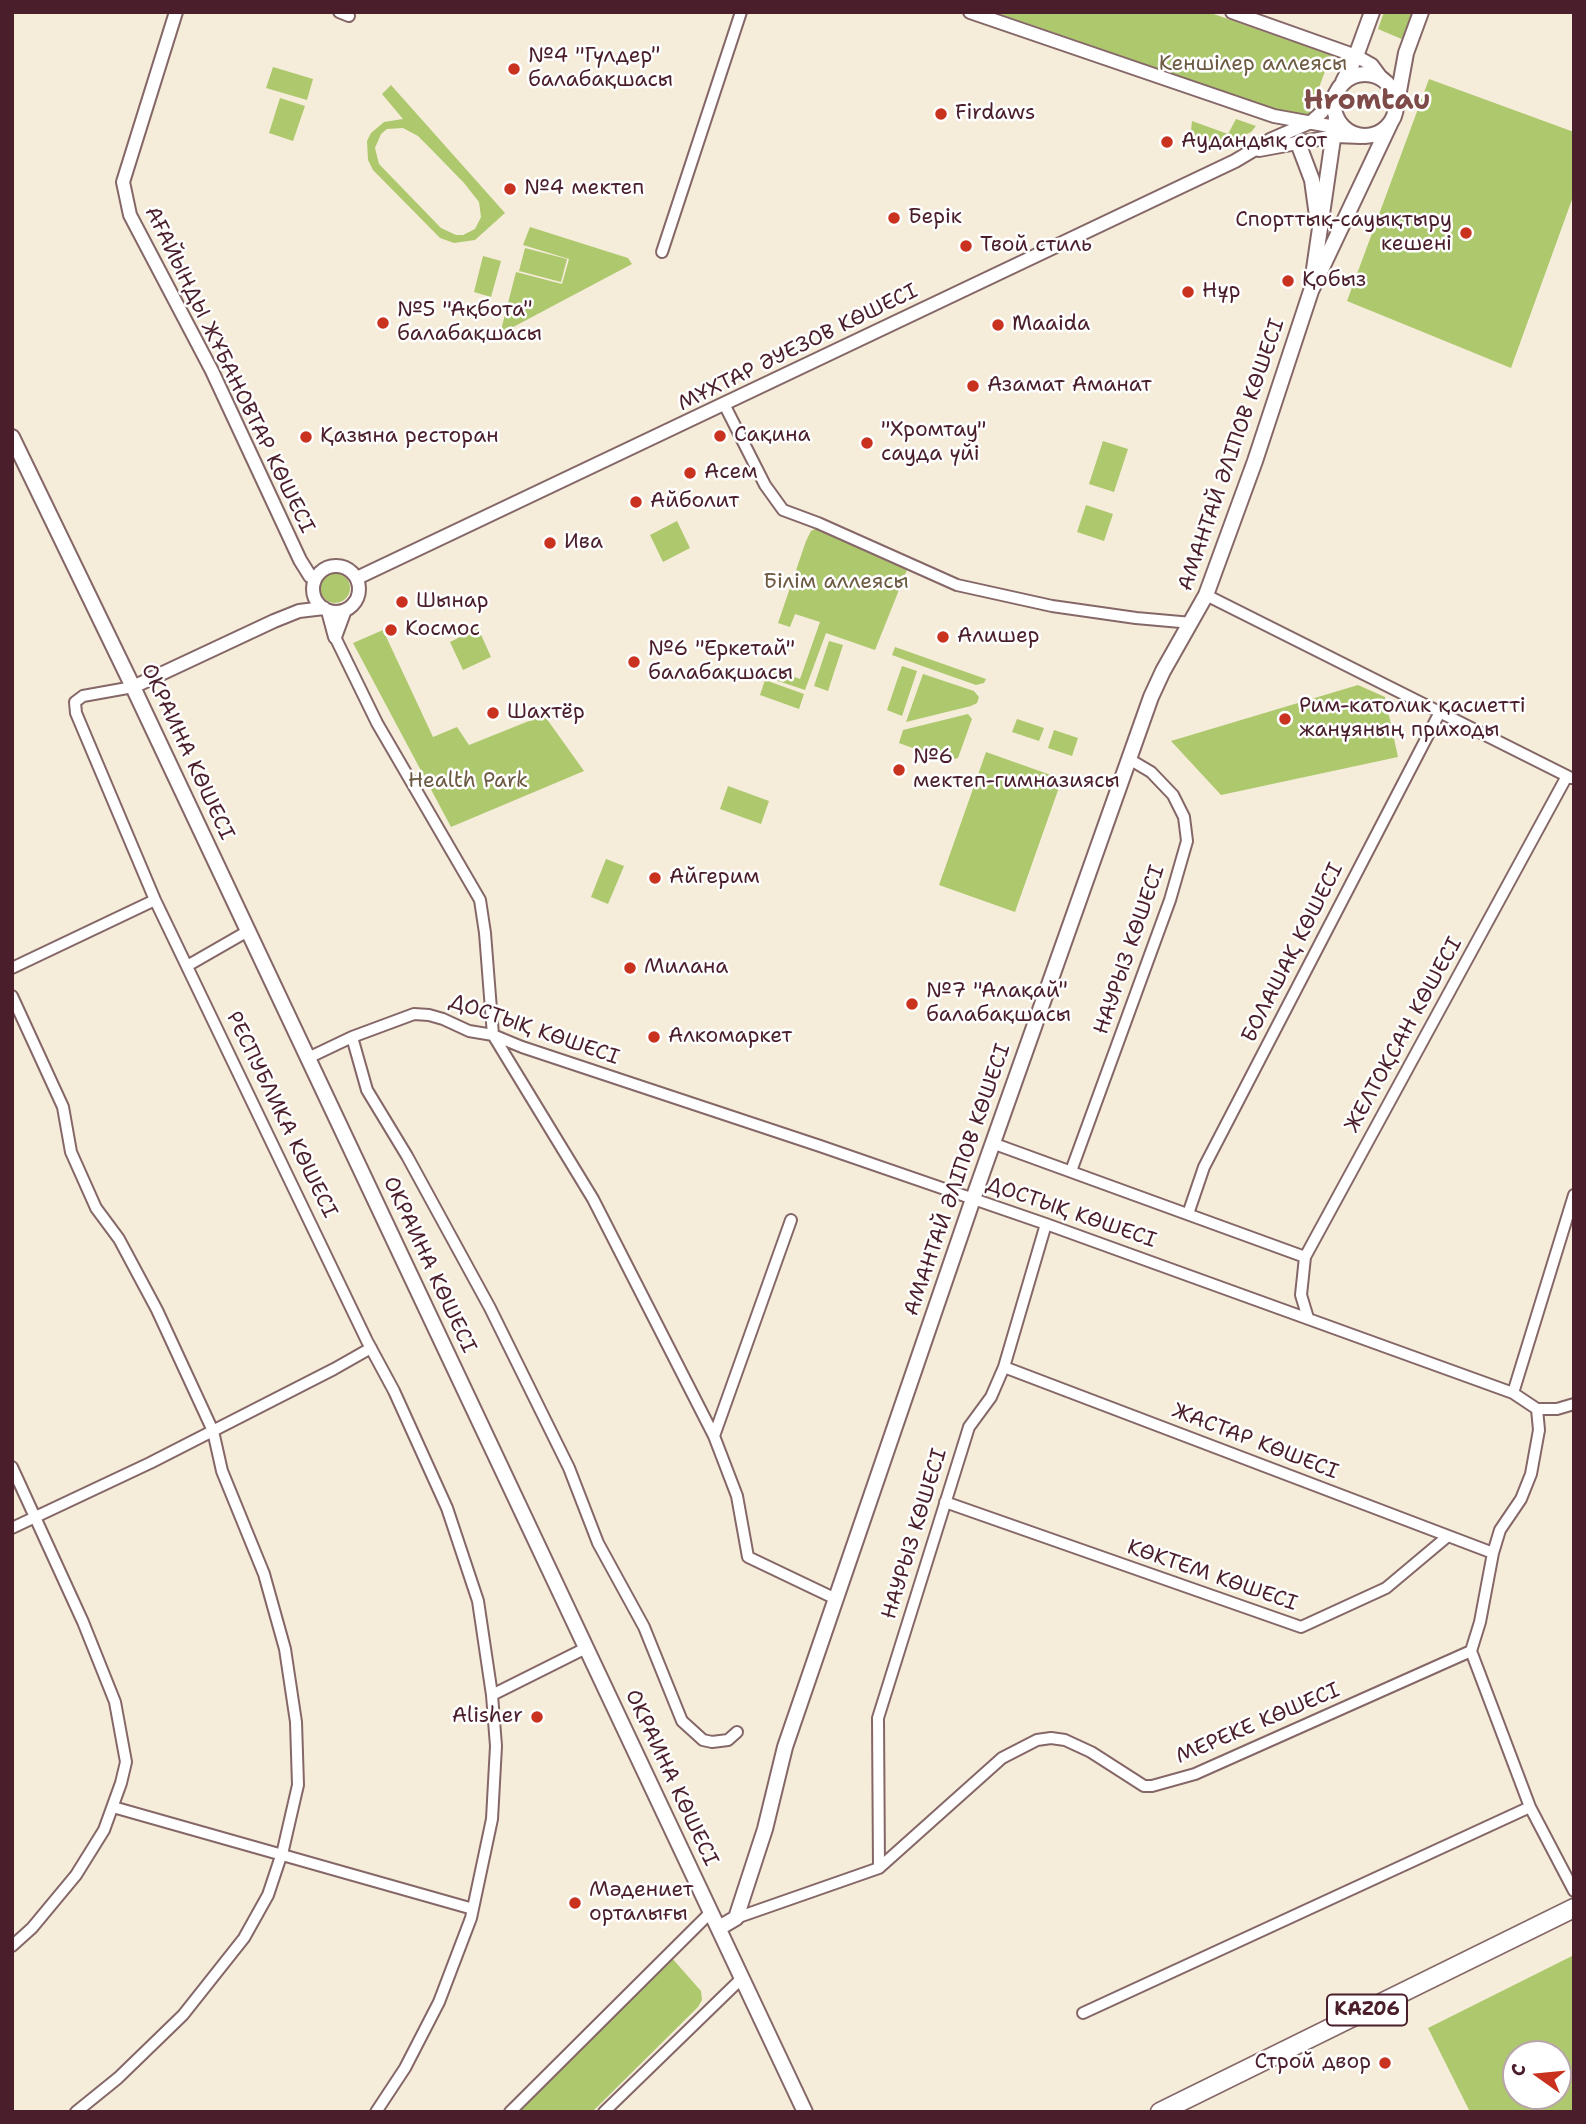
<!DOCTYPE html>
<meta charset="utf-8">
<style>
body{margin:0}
#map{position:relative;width:1586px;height:2124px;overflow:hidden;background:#f5edda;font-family:"Shantell Sans",sans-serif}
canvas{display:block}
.frame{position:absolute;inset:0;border:14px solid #4a1f2b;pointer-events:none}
.north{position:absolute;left:1502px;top:2040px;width:70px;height:70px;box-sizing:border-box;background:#fff;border:2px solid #b7a5aa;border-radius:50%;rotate:285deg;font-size:19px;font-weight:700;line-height:28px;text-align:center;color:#4a1f2b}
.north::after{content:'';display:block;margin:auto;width:24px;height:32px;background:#c8321e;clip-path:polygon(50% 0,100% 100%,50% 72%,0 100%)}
</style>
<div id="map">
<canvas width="1586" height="2124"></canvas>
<div class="frame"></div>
<div class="north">С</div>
</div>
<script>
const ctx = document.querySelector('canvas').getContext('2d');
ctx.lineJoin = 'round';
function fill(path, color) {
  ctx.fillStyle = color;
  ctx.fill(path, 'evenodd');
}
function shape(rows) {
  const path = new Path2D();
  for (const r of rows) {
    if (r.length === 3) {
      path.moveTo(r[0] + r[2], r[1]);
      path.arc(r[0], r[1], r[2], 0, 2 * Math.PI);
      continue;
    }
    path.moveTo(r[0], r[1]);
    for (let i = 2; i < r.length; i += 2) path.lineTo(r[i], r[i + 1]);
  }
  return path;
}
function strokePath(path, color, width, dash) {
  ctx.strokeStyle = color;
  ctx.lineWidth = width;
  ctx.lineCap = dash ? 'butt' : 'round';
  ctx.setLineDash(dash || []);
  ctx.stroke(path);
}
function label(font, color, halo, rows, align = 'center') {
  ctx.font = font + ' "Shantell Sans",sans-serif';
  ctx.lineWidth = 5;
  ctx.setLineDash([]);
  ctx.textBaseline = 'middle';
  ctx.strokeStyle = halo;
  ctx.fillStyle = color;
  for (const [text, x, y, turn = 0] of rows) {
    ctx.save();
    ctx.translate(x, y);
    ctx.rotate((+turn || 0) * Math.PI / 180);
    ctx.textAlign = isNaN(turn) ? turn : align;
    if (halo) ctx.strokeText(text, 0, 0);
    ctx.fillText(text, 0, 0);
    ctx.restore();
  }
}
fill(shape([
 [994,12,1208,12,1331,55,1307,120],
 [1384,12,1414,12,1404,40,1378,29],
 [273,67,313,79,307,100,266,88],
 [1429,79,1574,132,1574,194,1511,368,1347,301],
 [391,85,505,213,475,240,454,243,440,238,373,170,368,160,367,141,371,133,384,122,403,119,382,94],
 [403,128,418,136,429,147,464,183,479,202,481,217,475,229,463,235,456,235,441,228,379,164,375,148,381,134,387,129],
 [280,98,305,106,293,141,269,133],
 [1236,119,1256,126,1251,132,1209,152,1205,145,1190,140,1192,121,1228,134],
 [530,227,628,258,632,264,500,334,516,272,562,284,569,259,523,245],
 [525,248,567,259,561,282,519,271],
 [483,256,501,261,491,297,474,292],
 [1103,441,1128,449,1114,492,1089,484],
 [1086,505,1113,514,1104,541,1077,532],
 [677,521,690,548,663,562,650,535],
 [815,529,907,570,875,650,826,633,805,690,772,679,775,670,800,679,820,622,795,614,790,627,778,623,806,541,811,531],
 [335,588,15],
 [478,628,491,657,463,670,450,642],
 [383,630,433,737,457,727,469,745,544,715,584,771,451,827,353,643],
 [829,641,843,645,828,691,814,686],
 [895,647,986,679,984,683,976,685,925,667,892,655],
 [902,666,917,671,902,716,887,710],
 [923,674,974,691,979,697,977,703,971,706,906,722],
 [765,680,804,694,799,709,760,695],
 [1358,685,1385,697,1398,757,1221,795,1171,741],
 [968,714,972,719,958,758,948,761,899,743,903,730],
 [1017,719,1044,728,1039,741,1012,732],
 [1054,730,1078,738,1072,756,1048,748],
 [986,752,1062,779,1015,912,939,885],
 [728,786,769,801,761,824,720,809],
 [606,859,624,866,608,904,591,897],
 [1574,1955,1574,2112,1470,2112,1428,2028],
 [1516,2054,1558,2054,1558,2096,1516,2096],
 [671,1957,701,1991,702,2000,698,2007,592,2112,513,2112]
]), '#aec86e');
const minor = shape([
 [339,12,349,16],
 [662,252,741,12],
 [724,404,765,485,783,510,818,523,957,585,1052,606,1136,618,1192,623],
 [1206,595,1571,778],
 [335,637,377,723,480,900,485,933,493,1035,593,1199,714,1436,737,1496,748,1557,836,1599],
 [133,687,83,696,75,702,76,713,155,900,367,1341,394,1391,447,1508,478,1601,492,1695,496,1746,492,1819,471,1918,439,2002,405,2068,376,2112],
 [187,966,248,931],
 [12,968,155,900],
 [12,996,63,1107,71,1152,96,1208,119,1239,157,1310,213,1431,222,1471,264,1574,285,1649,296,1722,298,1785,283,1850,268,1895,244,1938,183,2015,118,2078,76,2112],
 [352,1037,414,1014,429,1015,443,1019,469,1031,493,1035,522,1047,820,1146,1046,1224,1513,1393,1537,1409,1557,1409,1574,1404],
 [308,1058,352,1037,367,1090,407,1156,490,1308,569,1468,598,1543,644,1627,682,1721,703,1740,712,1742,728,1740,737,1732],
 [992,1143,1305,1257],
 [1071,1171,1170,900,1187,841,1184,817,1173,795,1151,772,1129,759],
 [1188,1214,1204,1167,1440,712],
 [1308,1318,1301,1295,1305,1257,1567,776],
 [1004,1367,1493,1553],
 [1513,1393,1574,1195],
 [714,1436,791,1220],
 [12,1467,83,1622,115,1702,126,1762,121,1783,104,1830,76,1875,32,1928,12,1946],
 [945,1502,1301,1627,1386,1588,1448,1536],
 [12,1528,150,1463,334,1369,371,1348],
 [1471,1651,1530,1807,1574,1891],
 [492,1695,586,1648],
 [113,1807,473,1909],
 [879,1868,878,1718,969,1427,991,1397,1004,1367,1046,1224],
 [736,1918,879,1868,1002,1758,1037,1740,1051,1738,1065,1740,1091,1752,1144,1786,1152,1786,1195,1774,1471,1651,1480,1622,1493,1553,1500,1530,1521,1499,1531,1474,1539,1430,1537,1409],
 [1083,2013,1530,1807],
 [510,2112,711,1912],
 [604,2112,742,1978]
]);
const tertiary = shape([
 [176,12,123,182,130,215,212,371,300,560,310,576,315,578],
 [970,12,1274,116,1335,127],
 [1232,12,1356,56,1372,65,1383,80],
 [1259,150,1335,136,1361,137],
 [336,589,23],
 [357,578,1235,161,1272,139,1311,122,1322,112,1337,91],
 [328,611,335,637,345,610],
 [133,687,274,621,299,611,324,608]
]);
const secondary = shape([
 [1365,105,31],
 [1343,82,1356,56,1372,12],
 [1397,102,1406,53,1421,12],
 [1298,143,1312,180,1317,216],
 [1313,276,1336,118],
 [12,437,133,687,805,2112],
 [719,1928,736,1918,765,1829,785,1747,973,1199,1151,697,1163,671,1206,595,1255,461,1311,291,1390,124]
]);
const trunk = shape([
 [1160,2112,1574,1908]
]);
strokePath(minor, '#866768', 14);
strokePath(tertiary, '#866768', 16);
strokePath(secondary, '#866768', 18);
strokePath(trunk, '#866768', 21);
strokePath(minor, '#fff', 10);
strokePath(tertiary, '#fff', 12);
strokePath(secondary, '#fff', 14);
strokePath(trunk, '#fff', 18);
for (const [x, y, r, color] of [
 [514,69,7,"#c8321e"],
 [941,114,7,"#c8321e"],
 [1167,142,7,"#c8321e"],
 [510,189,7,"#c8321e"],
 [894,218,7,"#c8321e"],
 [1466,233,7,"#c8321e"],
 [966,246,7,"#c8321e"],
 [1288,281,7,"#c8321e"],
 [1188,292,7,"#c8321e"],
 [383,323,7,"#c8321e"],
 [998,325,7,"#c8321e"],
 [973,386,7,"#c8321e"],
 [720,436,7,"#c8321e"],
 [306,437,7,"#c8321e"],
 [867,443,7,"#c8321e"],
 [690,473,7,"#c8321e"],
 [636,502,7,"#c8321e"],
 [550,543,7,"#c8321e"],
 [402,602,7,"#c8321e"],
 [391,630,7,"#c8321e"],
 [943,637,7,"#c8321e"],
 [634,662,7,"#c8321e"],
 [493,713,7,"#c8321e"],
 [1285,719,7,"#c8321e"],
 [899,770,7,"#c8321e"],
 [655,878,7,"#c8321e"],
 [630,968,7,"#c8321e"],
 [912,1004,7,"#c8321e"],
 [654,1037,7,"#c8321e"],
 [537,1717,7,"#c8321e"],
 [575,1903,7,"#c8321e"],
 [1385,2063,7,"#c8321e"]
]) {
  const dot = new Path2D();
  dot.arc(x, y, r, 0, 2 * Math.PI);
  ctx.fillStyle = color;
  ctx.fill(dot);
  strokePath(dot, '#fff', 2.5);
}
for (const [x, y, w] of [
 [1367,2010,80]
]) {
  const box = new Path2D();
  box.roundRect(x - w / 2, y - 15.5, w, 31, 5);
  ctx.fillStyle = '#fff';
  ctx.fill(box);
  strokePath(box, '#4a1f2b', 2);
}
label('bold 19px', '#4a1f2b', null, [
 ["KАZ06",1367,2010]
]);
label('21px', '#4a1f2b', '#fff', [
 ["№4 \"Гүлдер\"",528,57],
 ["балабақшасы",528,81],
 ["Firdaws",955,114],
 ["Аудандық сот",1181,142],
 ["№4 мектеп",524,189],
 ["Берік",908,218],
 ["Спорттық-сауықтыру",1452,221,"right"],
 ["кешені",1452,245,"right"],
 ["Твой стиль",980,246],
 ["Қобыз",1302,281],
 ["Нұр",1202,292],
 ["№5 \"Ақбота\"",397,311],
 ["балабақшасы",397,335],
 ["Maaida",1012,325],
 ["Азамат Аманат",987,386],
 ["\"Хромтау\"",881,431],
 ["сауда үйі",881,455],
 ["Сақина",734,436],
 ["Қазына ресторан",320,437],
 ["Асем",704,473],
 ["Айболит",650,502],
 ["Ива",564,543],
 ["Шынар",416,602],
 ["Космос",405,630],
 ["Алишер",957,637],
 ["№6 \"Еркетай\"",648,650],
 ["балабақшасы",648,674],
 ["Рим-католик қасиетті",1299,707],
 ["жанұяның приходы",1299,731],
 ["Шахтёр",507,713],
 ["№6",913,758],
 ["мектеп-гимназиясы",913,782],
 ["Айгерим",669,878],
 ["Милана",644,968],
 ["№7 \"Алақай\"",926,992],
 ["балабақшасы",926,1016],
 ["Алкомаркет",668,1037],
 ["Alisher",523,1717,"right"],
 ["Мәдениет",589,1891],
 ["орталығы",589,1915],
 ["Строй двор",1371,2063,"right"]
], 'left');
label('21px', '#6d5a42', '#fff', [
 ["Кеншілер аллеясы",1253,65],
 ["Білім аллеясы",836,583],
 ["Health Park",468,782]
]);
label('21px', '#4a1f2b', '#fff', [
 ["МҰХТАР ӘУЕЗОВ КӨШЕСІ",798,348,-26],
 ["АҒАЙЫНДЫ ЖҰБАНОВТАР КӨШЕСІ",229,370,64],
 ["АМАНТАЙ ӘЛІПОВ КӨШЕСІ",1232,455,-71],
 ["ОКРАИНА КӨШЕСІ",187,752,65],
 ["НАУРЫЗ КӨШЕСІ",1130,950,-71],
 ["БОЛАШАҚ КӨШЕСІ",1293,953,-63],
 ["ДОСТЫҚ КӨШЕСІ",534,1030,19],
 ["ЖЕЛТОҚСАН КӨШЕСІ",1404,1035,-61],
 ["РЕСПУБЛИКА КӨШЕСІ",281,1115,64],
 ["АМАНТАЙ ӘЛІПОВ КӨШЕСІ",958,1180,-71],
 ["ДОСТЫҚ КӨШЕСІ",1071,1213,19],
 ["ОКРАИНА КӨШЕСІ",429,1265,65],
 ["ЖАСТАР КӨШЕСІ",1255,1442,21],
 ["НАУРЫЗ КӨШЕСІ",915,1534,-73],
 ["КӨКТЕМ КӨШЕСІ",1212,1576,19],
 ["МЕРЕКЕ КӨШЕСІ",1258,1724,-23],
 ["ОКРАИНА КӨШЕСІ",671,1778,65]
]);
label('bold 28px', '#7e4b49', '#fff', [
 ["Hromtau",1367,102]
]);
</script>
